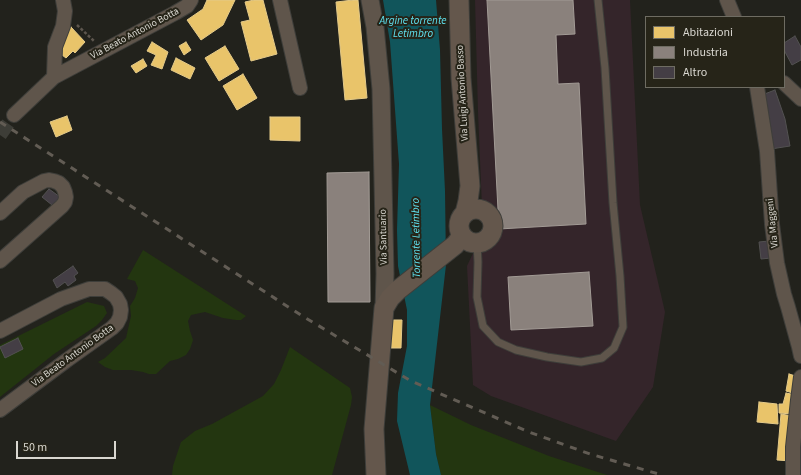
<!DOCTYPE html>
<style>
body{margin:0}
#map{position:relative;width:801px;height:475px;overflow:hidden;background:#22221c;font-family:"Source Sans 3",sans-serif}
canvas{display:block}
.legend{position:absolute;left:645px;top:16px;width:140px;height:72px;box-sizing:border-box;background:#262418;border:1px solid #6e6c62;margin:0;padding:5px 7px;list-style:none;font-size:12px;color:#d9d7d0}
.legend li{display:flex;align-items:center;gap:8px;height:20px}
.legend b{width:20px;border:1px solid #6e6c62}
.scale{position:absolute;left:16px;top:441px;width:100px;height:18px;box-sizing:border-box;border:2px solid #d9d7d0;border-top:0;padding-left:5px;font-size:12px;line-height:14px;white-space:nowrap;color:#d9d7d0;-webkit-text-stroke:3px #262418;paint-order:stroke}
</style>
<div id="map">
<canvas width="801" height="475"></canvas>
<ul class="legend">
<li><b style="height:11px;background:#e9c46a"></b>Abitazioni</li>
<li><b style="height:11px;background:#8a817c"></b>Industria</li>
<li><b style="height:11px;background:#443e45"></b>Altro</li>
</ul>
<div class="scale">50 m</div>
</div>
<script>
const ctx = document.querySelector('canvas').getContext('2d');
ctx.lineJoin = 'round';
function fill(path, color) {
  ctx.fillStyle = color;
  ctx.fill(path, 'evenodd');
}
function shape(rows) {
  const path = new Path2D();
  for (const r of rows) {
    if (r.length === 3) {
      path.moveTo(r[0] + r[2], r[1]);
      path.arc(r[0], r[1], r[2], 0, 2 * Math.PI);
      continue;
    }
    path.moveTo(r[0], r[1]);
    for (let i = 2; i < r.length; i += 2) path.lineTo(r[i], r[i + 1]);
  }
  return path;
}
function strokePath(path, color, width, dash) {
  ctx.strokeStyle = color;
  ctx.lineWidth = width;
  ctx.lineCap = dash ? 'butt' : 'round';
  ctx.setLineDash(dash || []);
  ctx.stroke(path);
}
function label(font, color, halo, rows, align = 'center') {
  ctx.font = font + ' "Source Sans 3",sans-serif';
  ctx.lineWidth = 4;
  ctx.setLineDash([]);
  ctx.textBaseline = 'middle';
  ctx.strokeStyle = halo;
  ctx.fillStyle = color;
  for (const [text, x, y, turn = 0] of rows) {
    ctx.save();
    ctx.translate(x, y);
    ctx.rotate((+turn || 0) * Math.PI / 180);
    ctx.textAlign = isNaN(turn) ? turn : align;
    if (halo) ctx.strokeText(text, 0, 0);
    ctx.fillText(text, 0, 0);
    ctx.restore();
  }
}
fill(shape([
 [475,0,630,0,640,205,665,312,653,387,616,441,491,396,473,385,467,266,483,232,478,112]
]), '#34252a');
fill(shape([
 [143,250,246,316,241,320,236,320,223,318,205,312,191,315,188,321,190,331,193,340,190,349,186,355,178,359,170,361,156,374,149,374,143,372,131,370,113,370,105,367,98,362,105,358,126,338,131,316,130,306,135,298,138,288,135,281,127,279],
 [87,302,104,306,107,313,102,320,96,326,54,354,0,397,0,345],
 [290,347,350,388,352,397,351,405,332,475,172,475,173,466,181,442,195,431,212,424,263,396,274,384,281,370],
 [430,405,471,425,549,456,607,475,441,475,436,454]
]), '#233610');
fill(shape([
 [383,0,436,0,440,50,442,129,445,191,446,265,430,405,436,454,441,475,410,475,397,421,398,393,407,346,407,310,398,266,397,230,399,164,390,42]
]), '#11555b');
const homes = shape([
 [207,0,235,0,223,25,201,40,187,20,203,9,207,0],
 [254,0,263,0,277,54,251,61,241,22,250,20,245,2,254,0],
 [353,0,358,0,367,98,345,100,336,2,353,0],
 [71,27,85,42,75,53,73,51,66,58,62,55,64,34,71,27],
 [152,42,168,52,162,69,151,65,156,55,147,51,152,42],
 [186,42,191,50,184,55,179,46,186,42],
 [225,46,239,69,219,81,205,58,225,46],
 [176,58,195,68,190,79,171,70,176,58],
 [143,59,147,66,136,73,131,66,143,59],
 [243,74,257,98,237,110,223,86,243,74],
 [67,116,72,130,56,137,50,122,67,116],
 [270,117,300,117,300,141,270,140,270,117],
 [392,320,402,320,401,348,391,348,392,320],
 [789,374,799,377,796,394,786,391,789,374],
 [786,393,796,395,792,414,779,413,779,404,783,404,786,393],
 [759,402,777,404,778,424,757,422,759,402],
 [781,414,792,416,791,461,777,460,781,414]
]);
fill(homes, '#e9c46a');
strokePath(homes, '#e4ca89', 1);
const industry = shape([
 [487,0,573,0,575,34,556,35,558,84,579,83,586,224,499,229,487,0],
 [369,172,370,302,328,302,327,173,369,172],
 [589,272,593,326,511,330,508,277,589,272]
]);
fill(industry, '#8a817c');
strokePath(industry, '#a29b95', 1);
const building = shape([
 [795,36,801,47,801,60,792,65,784,50,784,43,795,36],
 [775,90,785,119,790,146,771,149,762,95,775,90],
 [49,189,60,197,52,205,42,197,49,189],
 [769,241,771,258,761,259,759,242,769,241],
 [73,266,78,273,74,276,76,280,68,286,65,282,57,288,53,280,73,266],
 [18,338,23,349,5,358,0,347,18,338]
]);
fill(building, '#443e45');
strokePath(building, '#525151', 1);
strokePath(shape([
 [0,135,14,115]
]), '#3d3d37', 14, [14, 7]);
const service = shape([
 [477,243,478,262,477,297,483,326,498,342,516,350,547,357,581,362,602,358,614,348,623,327,620,276,613,203,605,68,598,0]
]);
const minor = shape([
 [280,0,300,88],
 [727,0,734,17],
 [54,77,55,47,63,26,65,11,63,0],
 [784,83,801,99],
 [757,87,767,151,772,224,777,263,784,294,788,307,799,347,801,356],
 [14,115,54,77,175,13,187,6,191,0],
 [0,213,23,192,44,181,49,180,54,181,59,183,63,187,65,192,66,197,65,202,62,206,0,261],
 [0,331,61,299,89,289,105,289,111,293,116,297,120,304,121,310,120,317,117,323,112,328,67,360,0,410],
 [793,475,793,447,798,400,801,377]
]);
const tertiary = shape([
 [370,0,375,27,381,89,385,274,384,308]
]);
const secondary = shape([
 [459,0,461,78,470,186,468,201,465,213],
 [476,226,17],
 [376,475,374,429,384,308,390,298,398,290,455,245,462,236]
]);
strokePath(service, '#3e3e3a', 9);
strokePath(minor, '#3e3e3a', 16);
strokePath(tertiary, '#3e3e3a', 19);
strokePath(secondary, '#3e3e3a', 21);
strokePath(shape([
 [77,25,94,41]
]), '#5d564e', 2.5, [3, 2]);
strokePath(service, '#5f554b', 7);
strokePath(minor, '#5f554b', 14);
strokePath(tertiary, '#5f554b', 17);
strokePath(secondary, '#64574c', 19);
strokePath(shape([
 [0,122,304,317,411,381,529,432,590,454,662,475]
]), '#625c54', 3, [7, 7]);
label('10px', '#d9d7d0', '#262418', [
 ["Via Beato Antonio Botta",135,34,-28],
 ["Via Luigi Antonio Basso",463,93,-93],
 ["Via Maggeni",773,223,-96],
 ["Via Santuario",384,237,-91],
 ["Via Beato Antonio Botta",73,356,-36]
]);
label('italic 11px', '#5fe2f0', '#262418', [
 ["Argine torrente",413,22],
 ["Letimbro",413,35],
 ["Torrente Letimbro",417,238,-91]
]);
</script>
